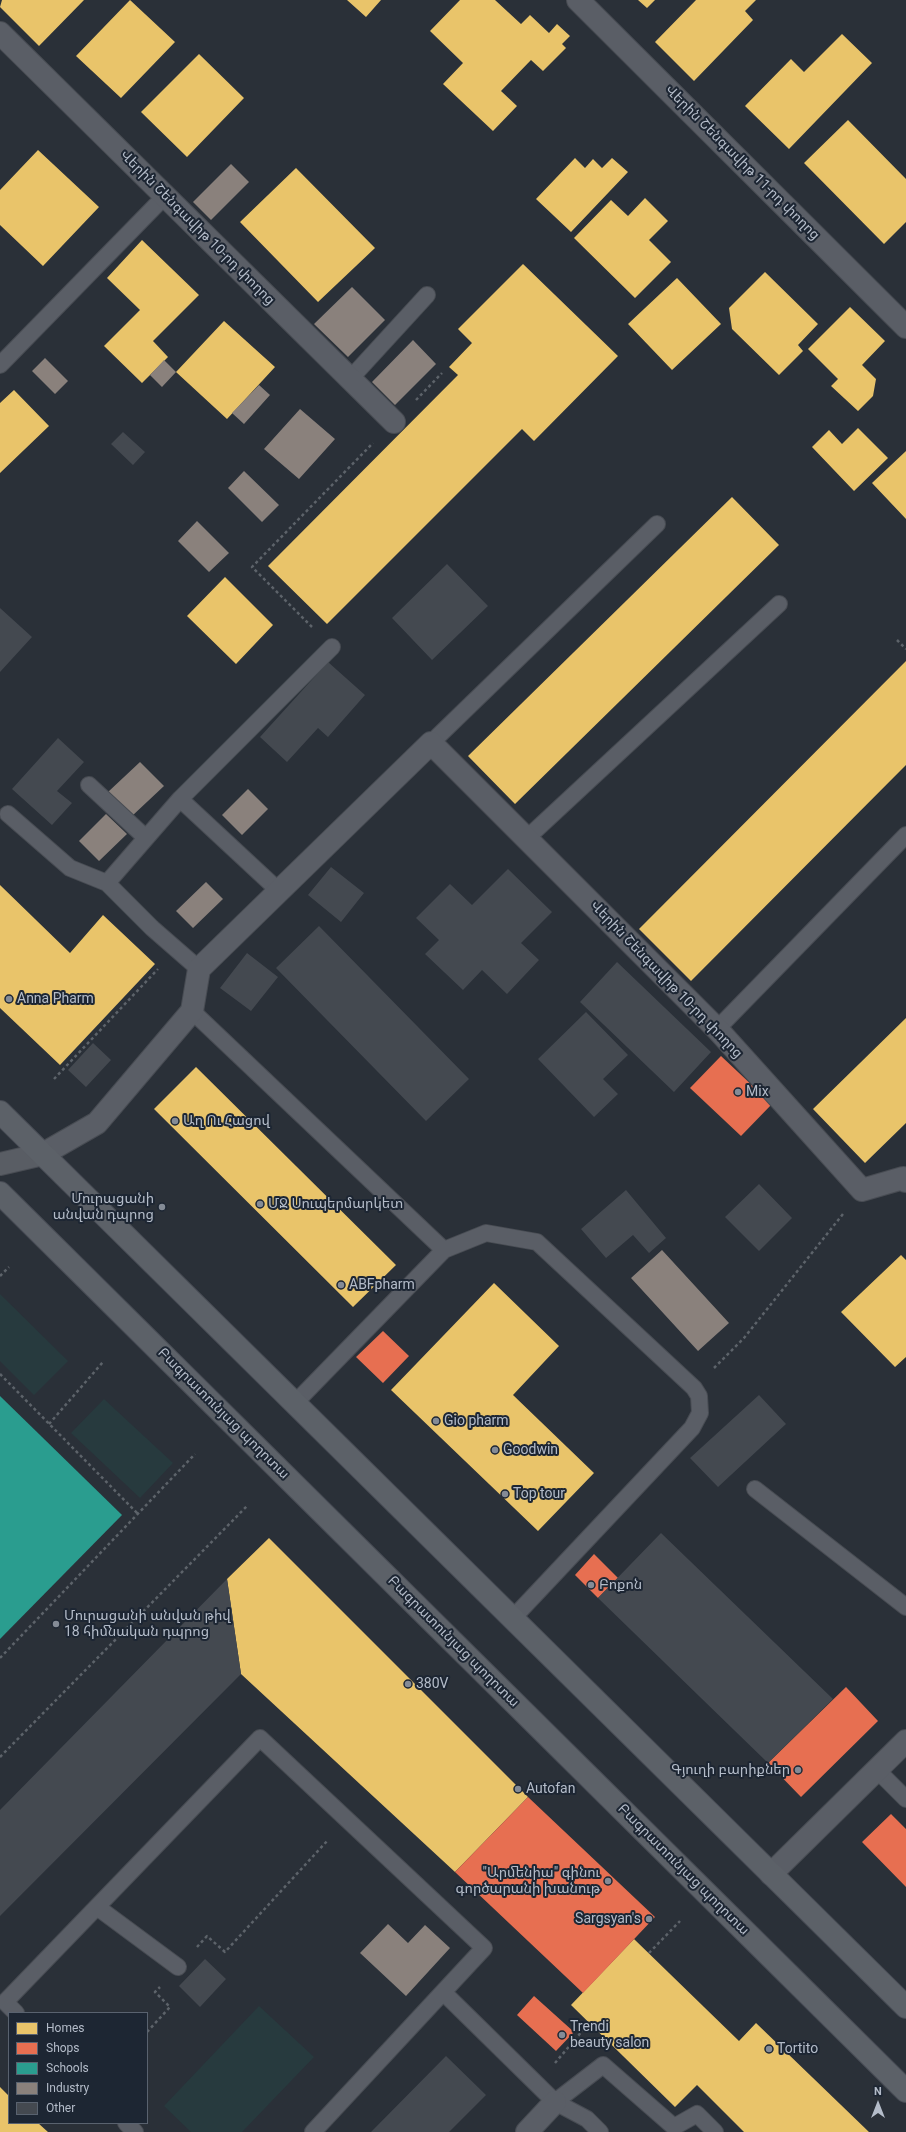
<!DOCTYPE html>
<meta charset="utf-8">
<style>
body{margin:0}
#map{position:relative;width:906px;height:2132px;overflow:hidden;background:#2a3038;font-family:Roboto,sans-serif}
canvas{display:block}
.legend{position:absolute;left:8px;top:2012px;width:140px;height:112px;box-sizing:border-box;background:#1d2633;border:1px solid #59626f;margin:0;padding:5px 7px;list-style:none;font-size:12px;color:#b4bcc9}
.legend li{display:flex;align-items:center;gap:8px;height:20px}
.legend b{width:20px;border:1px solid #59626f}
.north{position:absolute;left:858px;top:2084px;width:40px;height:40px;-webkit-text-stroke:3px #1d2633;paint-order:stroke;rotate:0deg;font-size:11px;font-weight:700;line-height:16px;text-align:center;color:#b4bcc9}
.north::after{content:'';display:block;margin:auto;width:14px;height:18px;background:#b4bcc9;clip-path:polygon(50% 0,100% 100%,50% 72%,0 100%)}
</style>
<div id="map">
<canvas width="906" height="2132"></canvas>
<ul class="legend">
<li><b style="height:11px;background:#e9c46a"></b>Homes</li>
<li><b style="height:11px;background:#e76f51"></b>Shops</li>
<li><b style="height:11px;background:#2a9d8f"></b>Schools</li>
<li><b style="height:11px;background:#8a817c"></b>Industry</li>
<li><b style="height:11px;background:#444950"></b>Other</li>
</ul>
<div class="north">N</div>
</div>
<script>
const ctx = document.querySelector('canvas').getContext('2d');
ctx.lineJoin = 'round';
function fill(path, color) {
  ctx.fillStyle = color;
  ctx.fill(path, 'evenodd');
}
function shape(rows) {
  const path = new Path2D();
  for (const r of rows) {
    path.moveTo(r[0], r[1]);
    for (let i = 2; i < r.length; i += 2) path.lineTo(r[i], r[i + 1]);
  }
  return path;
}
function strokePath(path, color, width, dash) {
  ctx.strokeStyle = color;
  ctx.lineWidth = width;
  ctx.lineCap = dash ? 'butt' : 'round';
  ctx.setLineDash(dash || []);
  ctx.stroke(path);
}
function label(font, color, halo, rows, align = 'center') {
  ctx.font = font + ' Roboto,"Noto Sans Armenian",sans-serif';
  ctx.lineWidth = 4;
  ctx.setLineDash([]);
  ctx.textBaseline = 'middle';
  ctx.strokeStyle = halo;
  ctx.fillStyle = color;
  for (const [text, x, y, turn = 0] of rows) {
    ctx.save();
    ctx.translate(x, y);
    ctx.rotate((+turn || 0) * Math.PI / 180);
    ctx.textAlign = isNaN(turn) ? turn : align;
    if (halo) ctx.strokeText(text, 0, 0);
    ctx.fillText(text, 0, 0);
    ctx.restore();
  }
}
fill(shape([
 [0,1294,68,1361,34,1395,0,1361],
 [104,1399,173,1463,140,1498,71,1433],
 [259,2006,314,2057,242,2132,191,2132,164,2106]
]), '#273a3e');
fill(shape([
 [2,0,84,0,39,46,0,7],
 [130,0,175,42,121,98,76,56],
 [347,0,381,0,366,17],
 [460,0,495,0,521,24,530,15,549,33,557,24,570,36,562,44,566,48,543,71,531,60,501,91,517,106,493,131,443,84,463,63,430,31],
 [638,0,655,0,647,8],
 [696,0,756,0,745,11,753,20,694,81,655,42],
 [842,34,872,63,789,149,745,106,791,59,804,72],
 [199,54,244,98,187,157,141,112],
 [848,120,906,179,906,222,884,244,804,163],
 [38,150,99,207,43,266,0,225,0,190],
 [575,158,585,168,593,159,602,168,612,158,628,172,571,232,536,199],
 [296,168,375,248,318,302,240,222],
 [645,198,668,221,649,240,671,262,635,298,574,238,611,200,628,216],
 [142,240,199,295,153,341,168,357,142,383,104,346,140,310,107,278],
 [523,264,618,356,534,441,522,429,327,624,268,566,458,375,449,367,472,343,458,329],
 [765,272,818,324,798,345,803,351,779,375,732,329,729,308],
 [677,278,721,324,672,370,628,324],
 [850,307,885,341,862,365,876,379,873,396,858,411,831,386,838,379,808,349],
 [224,321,275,367,227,419,176,372],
 [14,390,49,426,0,473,0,403],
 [858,428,888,458,854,491,812,447,829,430,842,444],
 [906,451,906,519,872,483],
 [732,497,779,545,515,804,468,756],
 [225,577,273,625,236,664,187,616],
 [906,661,906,765,691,981,639,929],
 [0,885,70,953,103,915,155,964,60,1065,0,1008],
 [906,1018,906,1123,865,1163,813,1109],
 [196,1067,396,1265,353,1307,154,1109],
 [901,1255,906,1260,906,1357,895,1367,841,1312],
 [494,1283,559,1346,513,1395,594,1473,538,1531,391,1390],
 [269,1538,528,1797,455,1872,241,1674,227,1579],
 [634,1939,739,2041,756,2023,869,2132,744,2132,697,2085,675,2107,571,2005],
 [0,2087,9,2096,9,2123,38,2123,48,2132,0,2132]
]), '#e9c46a');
fill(shape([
 [721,1056,772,1104,741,1136,690,1088],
 [383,1331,409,1356,383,1383,356,1357],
 [594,1554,618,1578,598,1598,575,1575],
 [846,1687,878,1721,801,1797,768,1763],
 [528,1797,655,1917,583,1993,455,1872],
 [891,1814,906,1829,906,1887,862,1842],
 [534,1996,574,2032,556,2051,517,2015]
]), '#e76f51');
fill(shape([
 [0,1396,122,1515,0,1639]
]), '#2a9d8f');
fill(shape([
 [231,164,249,182,211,220,193,202],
 [352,287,385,320,348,357,314,324],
 [413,340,436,364,395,405,372,382],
 [45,358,68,381,55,394,32,371],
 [164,360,176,372,162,387,150,375],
 [259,385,270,395,244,424,232,413],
 [300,409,335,439,299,479,264,449],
 [244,471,279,505,262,522,228,488],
 [197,521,229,553,209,572,178,541],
 [140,762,164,786,132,816,108,792],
 [248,789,268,809,242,835,222,815],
 [106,814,127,834,99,861,79,841],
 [206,882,223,899,193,928,176,911],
 [662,1250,729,1323,698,1351,631,1278],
 [388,1924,408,1943,425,1925,450,1948,406,1996,360,1953]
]), '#8a817c');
fill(shape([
 [123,432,145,452,133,465,111,444],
 [447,564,488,606,432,660,392,618],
 [0,608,32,637,0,672],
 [328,662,365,695,328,737,318,728,287,762,260,737],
 [58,738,84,762,57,791,72,803,52,825,12,789],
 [331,867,364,893,341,922,308,895],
 [508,869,552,912,521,943,539,960,507,994,482,970,463,990,425,954,439,940,416,918,450,884,472,905],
 [319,926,469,1079,426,1121,276,968],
 [247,953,278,977,251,1011,220,988],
 [617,962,711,1052,674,1092,580,1002],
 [586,1012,628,1055,603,1079,618,1094,594,1117,538,1059],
 [93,1043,111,1060,86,1087,68,1070],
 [759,1184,792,1218,759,1251,725,1217],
 [626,1190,666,1238,649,1253,633,1235,606,1258,581,1229],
 [759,1395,786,1424,718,1487,690,1458],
 [661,1533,833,1699,768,1763,598,1598],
 [227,1579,241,1674,0,1916,0,1810],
 [205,1959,226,1979,200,2007,179,1986],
 [446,2056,486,2095,449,2132,371,2132]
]), '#444950');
const lane = shape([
 [0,365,165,196],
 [350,379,427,295],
 [431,743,657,524],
 [89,785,146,838],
 [180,799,279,891],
 [8,814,70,868,107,883,152,928,199,969],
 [526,839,779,604],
 [107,883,180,799,332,647],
 [192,1011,444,1250],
 [717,1029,906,835],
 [295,1403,444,1250,486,1233,537,1242,694,1388,699,1396,700,1413,692,1428,513,1618],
 [755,1489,906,1607],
 [877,1770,906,1799],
 [97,1907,178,1967],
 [444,1993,555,2102,603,2065,674,2127,697,2114,715,2132],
 [16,2013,5,2002,260,1738,484,1948,313,2132],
 [555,2102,587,2119,600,2132],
 [126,2123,135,2132]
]);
const street = shape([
 [578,0,906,327],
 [0,33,394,422],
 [43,1154,97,1123,192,1011,199,969,431,743,717,1029,862,1190,903,1178,906,1181],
 [771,1874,906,1741],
 [527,2132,555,2102]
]);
const secondary = shape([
 [0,1164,43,1154]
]);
const primary = shape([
 [0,1112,906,2007],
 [0,1193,906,2091]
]);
strokePath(lane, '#484c53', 18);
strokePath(street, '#484c53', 24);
strokePath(secondary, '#484c53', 24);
strokePath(primary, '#484c55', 24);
strokePath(shape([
 [416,400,442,373],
 [312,627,252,567,373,443],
 [897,640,906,649],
 [54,1079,158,969],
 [0,1276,9,1267],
 [714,1368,744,1338,843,1214],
 [0,1374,138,1514],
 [49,1424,103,1362],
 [0,1658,195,1454],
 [0,1757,247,1506],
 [197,1947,207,1936,225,1952,328,1840],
 [649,1953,680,1921],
 [147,2032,170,2007,155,1992,160,1987],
 [555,2063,589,2023]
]), '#5d636a', 2.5, [3, 3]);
strokePath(lane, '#5a5e66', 16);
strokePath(street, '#5a5e66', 22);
strokePath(secondary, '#595d64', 22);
strokePath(primary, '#5c6168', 22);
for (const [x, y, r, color] of [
 [9,999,4,"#848b96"],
 [738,1092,4,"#848b96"],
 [175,1121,4,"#848b96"],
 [260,1204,4,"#848b96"],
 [162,1207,4,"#848b96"],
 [341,1285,4,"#848b96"],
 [436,1421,4,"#848b96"],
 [495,1450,4,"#848b96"],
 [505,1494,4,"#848b96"],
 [591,1585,4,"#848b96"],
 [56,1624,4,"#848b96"],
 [408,1684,4,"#848b96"],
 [798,1770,4,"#848b96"],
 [518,1789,4,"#848b96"],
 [608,1881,4,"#848b96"],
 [649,1919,4,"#848b96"],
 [562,2035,4,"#848b96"],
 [769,2049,4,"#848b96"]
]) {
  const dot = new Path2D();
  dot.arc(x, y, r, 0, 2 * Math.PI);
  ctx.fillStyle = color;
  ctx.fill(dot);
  strokePath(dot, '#1d2633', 1.5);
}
label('14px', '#b4bcc9', '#1d2633', [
 ["Վերին Շենգավիթ 11-րդ փողոց",742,163,45],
 ["Վերին Շենգավիթ 10-րդ փողոց",197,228,45],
 ["Վերին Շենգավիթ 10-րդ փողոց",666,980,46],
 ["Բագրատունյաց պողոտա",223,1414,45],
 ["Բագրատունյաց պողոտա",453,1642,45],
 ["Բագրատունյաց պողոտա",683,1870,45]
]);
label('14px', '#b4bcc9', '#1d2633', [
 ["Anna Pharm",17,999],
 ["Mix",746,1092],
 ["Աղ Ու Հացով",183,1121],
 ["Մուրացանի",154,1199,"right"],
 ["անվան դպրոց",154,1215,"right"],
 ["ՄՋ Սուպերմարկետ",268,1204],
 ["ABFpharm",349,1285],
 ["Gio pharm",444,1421],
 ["Goodwin",503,1450],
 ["Top tour",513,1494],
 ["Բոքոն",599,1585],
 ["Մուրացանի անվան թիվ",64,1616],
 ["18 հիմնական դպրոց",64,1632],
 ["380V",416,1684],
 ["Գյուղի բարիքներ",790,1770,"right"],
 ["Autofan",526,1789],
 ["\"Արմենիա\" գինու",600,1873,"right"],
 ["գործարանի խանութ",600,1889,"right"],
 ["Sargsyan's",641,1919,"right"],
 ["Trendi",570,2027],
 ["beauty salon",570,2043],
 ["Tortito",777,2049]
], 'left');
</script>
